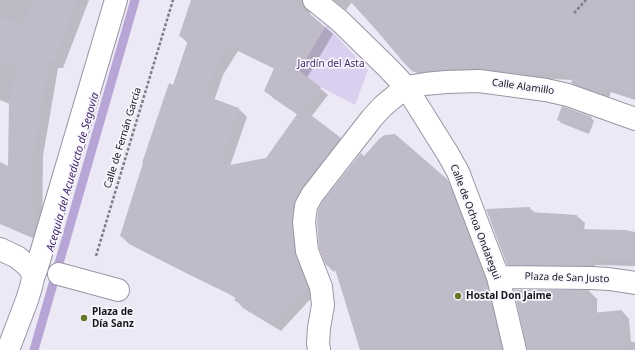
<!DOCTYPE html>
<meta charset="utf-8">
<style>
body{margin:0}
canvas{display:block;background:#ece8f6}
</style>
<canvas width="635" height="350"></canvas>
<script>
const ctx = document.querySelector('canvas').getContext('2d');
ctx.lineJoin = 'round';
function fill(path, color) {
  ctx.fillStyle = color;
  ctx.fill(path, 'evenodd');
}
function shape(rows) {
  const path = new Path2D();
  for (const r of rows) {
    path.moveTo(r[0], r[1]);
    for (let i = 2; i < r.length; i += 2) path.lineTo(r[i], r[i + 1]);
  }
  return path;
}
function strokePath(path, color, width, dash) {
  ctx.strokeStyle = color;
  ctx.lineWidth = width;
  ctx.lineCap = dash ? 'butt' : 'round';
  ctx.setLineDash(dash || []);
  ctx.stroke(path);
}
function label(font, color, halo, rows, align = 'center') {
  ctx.font = font + ' "Noto Sans",sans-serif';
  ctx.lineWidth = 3.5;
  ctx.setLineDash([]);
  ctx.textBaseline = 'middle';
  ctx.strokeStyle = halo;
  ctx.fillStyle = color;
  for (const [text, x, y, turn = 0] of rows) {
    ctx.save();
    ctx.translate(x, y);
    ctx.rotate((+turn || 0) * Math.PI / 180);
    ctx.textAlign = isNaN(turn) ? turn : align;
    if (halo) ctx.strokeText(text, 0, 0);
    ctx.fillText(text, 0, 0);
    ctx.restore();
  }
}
fill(shape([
 [327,26,368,70,355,105,321,87,299,71,325,27]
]), '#dacfef');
fill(shape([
 [0,0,89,0,63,68,58,68,43,156,42,242,0,224,0,163,9,168,10,104,0,100],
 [192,0,312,0,309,6,310,14,333,34,307,78,320,88,328,95,311,117,340,139,348,146,310,195,315,294,281,331,243,308,236,300,236,298,227,293,188,274,129,244,121,236,188,43,180,36],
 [238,51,275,69,265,90,273,98,298,115,267,158,230,166,247,117,239,109,214,101,223,75],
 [333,0,634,0,635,1,635,100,611,92,608,100,580,90,573,83,573,80,487,76,427,77,412,71,404,63,373,26,352,2,346,10],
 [591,118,594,121,589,134,561,123,558,119],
 [365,157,447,180,455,188,493,289,507,350,361,350,336,270,334,272,327,265,320,248],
 [530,208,535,213,577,216,585,223,584,230,635,233,635,266,595,265,595,273,515,272,508,264],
 [589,291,597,299,597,314,622,311,629,319,631,342,635,342,635,350,528,350]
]), '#0003');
strokePath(shape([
 [34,350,135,0]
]), '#b6a5d5', 9);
fill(shape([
 [33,0,77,0,55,60,49,60,34,147,34,234,0,220,0,162,8,166,9,102,17,69,0,60,0,19,25,23],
 [191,0,288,0,325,27,299,71,321,87,303,109,341,138,302,187,295,200,292,223,295,252,307,286,273,324,234,300,237,296,120,236,143,163,142,163,169,83,173,85,188,40,179,36],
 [230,44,275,66,264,91,298,113,266,158,219,167,239,108,206,96,215,67],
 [349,0,635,0,635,95,604,85,601,93,571,83,575,74,479,69,419,70,408,65],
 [562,106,592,117,586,131,557,120],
 [395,134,447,179,486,281,502,350,360,350,332,259,326,266,319,248,317,222,318,210,322,202,361,153,364,156,379,139,385,135],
 [530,207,530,212,577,215,577,229,625,230,635,232,635,259,588,258,588,265,507,265,486,209],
 [514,290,589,290,591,313,622,310,625,350,527,350]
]), '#c0bbc9');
const street = shape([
 [314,0,340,21,388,68,406,87,448,154,458,172,498,277,515,350],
 [406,87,425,84,446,82,479,81,546,90,568,95,635,119],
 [0,249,17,257,29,267,32,273,33,278],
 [59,274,118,290],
 [498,277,591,278,609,279,635,283],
 [8,350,27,300,31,287,33,278,37,267,116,0],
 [319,350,318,343,319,328,323,305,321,287,307,251,304,222,306,206,312,195,372,118,383,106,406,87]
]);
strokePath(street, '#9a95a3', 24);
strokePath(shape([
 [574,13,586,0],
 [96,256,173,0]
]), '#807d87', 2.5, [3, 2]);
strokePath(street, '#fff', 22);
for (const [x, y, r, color] of [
 [458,296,4,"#657827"],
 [84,318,4,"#657827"]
]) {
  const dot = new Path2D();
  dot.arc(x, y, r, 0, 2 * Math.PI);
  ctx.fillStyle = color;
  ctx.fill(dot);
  strokePath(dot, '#f9f6ff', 1.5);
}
label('10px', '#452c66', '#f9f6ff', [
 ["Jardín del Asta",331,64]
]);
label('10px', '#18161b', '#f9f6ff', [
 ["Calle Alamillo",523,87,8],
 ["Calle de Fernán García",123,138,-73],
 ["Calle de Ochoa Ondategui",475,222,69],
 ["Plaza de San Justo",567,278,2]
]);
label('bold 10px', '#18161b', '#f9f6ff', [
 ["Hostal Don Jaime",466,296],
 ["Plaza de",92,312],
 ["Día Sanz",92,324]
], 'left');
label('italic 11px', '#422963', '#f9f6ff', [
 ["Acequia del Acueducto de Segovia",73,172,-74]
]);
</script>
